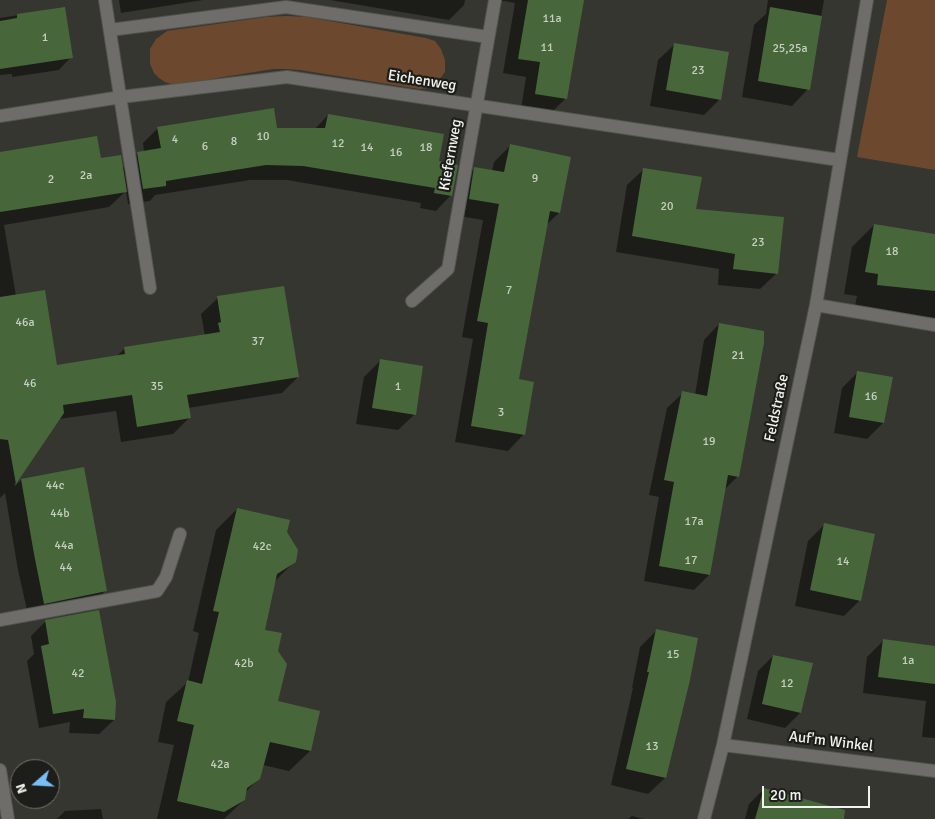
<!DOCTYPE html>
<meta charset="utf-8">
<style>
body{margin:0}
#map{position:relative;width:935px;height:819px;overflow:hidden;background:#353630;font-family:Signika,sans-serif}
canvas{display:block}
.north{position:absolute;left:10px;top:759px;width:50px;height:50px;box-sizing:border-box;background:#1d1d1a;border:1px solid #72726f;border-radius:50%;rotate:251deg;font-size:14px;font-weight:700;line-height:20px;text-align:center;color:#f2f2ef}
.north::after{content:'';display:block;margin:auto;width:18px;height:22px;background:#78bff7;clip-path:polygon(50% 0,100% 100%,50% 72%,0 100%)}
.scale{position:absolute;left:762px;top:786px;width:108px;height:22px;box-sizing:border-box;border:2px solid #f2f2ef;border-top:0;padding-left:6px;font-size:15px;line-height:18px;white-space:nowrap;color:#f2f2ef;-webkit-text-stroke:4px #1d1d1a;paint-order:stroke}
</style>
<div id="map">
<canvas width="935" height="819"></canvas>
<div class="north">N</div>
<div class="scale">20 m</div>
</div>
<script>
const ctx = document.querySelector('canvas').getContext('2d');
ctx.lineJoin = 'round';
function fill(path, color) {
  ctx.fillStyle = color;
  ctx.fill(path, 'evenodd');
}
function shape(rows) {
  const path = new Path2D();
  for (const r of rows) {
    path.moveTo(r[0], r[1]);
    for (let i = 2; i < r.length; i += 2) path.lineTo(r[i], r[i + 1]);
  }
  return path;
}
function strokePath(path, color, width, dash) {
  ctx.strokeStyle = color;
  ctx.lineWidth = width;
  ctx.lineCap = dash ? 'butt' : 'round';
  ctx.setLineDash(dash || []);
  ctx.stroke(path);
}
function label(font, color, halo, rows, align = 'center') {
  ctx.font = font + ' Signika,sans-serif';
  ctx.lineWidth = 4.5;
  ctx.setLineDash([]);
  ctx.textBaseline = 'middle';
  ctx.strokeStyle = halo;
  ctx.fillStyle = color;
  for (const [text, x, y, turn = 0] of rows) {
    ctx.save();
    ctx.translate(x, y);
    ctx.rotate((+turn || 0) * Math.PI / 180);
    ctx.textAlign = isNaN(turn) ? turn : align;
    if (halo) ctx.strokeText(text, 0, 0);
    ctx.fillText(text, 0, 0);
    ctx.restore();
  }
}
fill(shape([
 [887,0,935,0,935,170,857,157],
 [286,16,307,17,426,38,435,41,441,49,445,60,445,72,438,82,429,88,419,89,300,70,286,69,273,69,174,85,165,82,159,78,154,73,150,64,150,49,156,39,167,31,266,17]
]), '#6c492e');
fill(shape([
 [119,0,203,0,121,13],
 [330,0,465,0,464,5,449,20],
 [498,0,582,0,565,99,550,114,521,109,526,77,503,73,515,3],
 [768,0,824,0,808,89,792,106,742,97,754,25,766,14],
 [64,8,71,57,59,70,12,77,12,74,0,75,0,18],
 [675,44,720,99,704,115,650,106,658,60],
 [328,115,438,162,451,195,436,211,420,208,421,203,287,180,250,180,155,195,150,201,128,204,126,191,109,207,4,225,16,296,56,367,116,357,125,348,205,336,201,314,218,298,298,377,282,393,188,408,189,418,173,434,121,442,116,411,59,419,14,485,15,486,21,480,106,590,90,606,29,619,18,570,5,493,0,498,0,178,100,159,122,169,138,153,144,152,143,143,158,128,315,129],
 [510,146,570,158,559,213,546,225,518,380,524,434,508,451,455,442,473,339,462,337,483,220,453,215,458,185,474,169,492,172,494,162],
 [644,169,695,210,777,273,760,289,718,285,719,269,616,252,627,185],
 [874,225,935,235,935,328,855,306,857,296,844,294,852,247],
 [719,324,738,476,724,490,709,575,694,590,644,581,659,497,649,495,667,408,683,393,695,395,704,340],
 [380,361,415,414,398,430,356,424,364,377],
 [858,372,883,423,867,439,834,433,842,388],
 [237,509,286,532,295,561,275,581,264,631,277,651,276,702,310,751,289,771,263,765,259,778,245,793,244,800,224,819,157,819,174,745,158,742,166,702,188,682,199,633,193,631,216,530],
 [824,525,860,600,844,616,795,606,808,541],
 [98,611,114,720,99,734,69,733,70,722,39,728,27,661,34,654,31,636,45,622],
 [656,631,665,778,648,794,611,785,633,688,632,688,640,647],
 [883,641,935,647,935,738,922,737,926,701,863,693,867,657],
 [773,656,800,713,785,728,747,719,758,671],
 [764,789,822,819,745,819,749,804],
 [101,809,103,819,57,819,65,811],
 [632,816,644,819,628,819]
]), '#0007');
fill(shape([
 [528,0,584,0,567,99,535,94,540,62,518,59],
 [65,7,73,58,0,69,0,21,17,18,17,14],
 [770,7,822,16,810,90,758,81],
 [674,43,729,52,721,100,666,90],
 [274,108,277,128,325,128,328,114,444,134,439,161,458,165,452,196,434,193,435,188,303,166,266,165,166,181,166,186,143,189,137,152,161,148,157,127],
 [97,136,101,158,121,155,127,192,0,212,0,152],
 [510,144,571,157,560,213,550,211,519,379,534,382,525,435,471,426,488,323,477,321,499,204,469,199,474,167,504,172],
 [643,168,702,177,696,209,784,217,778,274,733,269,735,254,632,236],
 [874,224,935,234,935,291,877,285,878,274,865,272],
 [284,286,299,377,187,395,191,418,137,427,132,395,63,405,64,413,16,484,8,440,0,439,0,297,45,290,57,365,125,354,124,347,220,332,218,323,221,322,217,296],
 [719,323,764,331,764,343,739,477,728,475,710,575,659,566,674,482,664,480,682,391,707,396],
 [380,359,423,366,416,415,372,408],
 [857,371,893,377,884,423,849,417],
 [84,467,107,591,44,604,34,554,21,479],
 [237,508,290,520,287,532,298,550,296,562,277,574,265,630,282,633,278,651,287,664,278,701,320,711,311,751,270,742,260,779,247,788,245,800,224,812,177,801,194,725,177,721,187,680,202,684,219,612,213,611],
 [824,523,875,534,861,601,810,590],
 [99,610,116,702,115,720,83,718,84,709,53,714,41,646,49,644,45,620],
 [656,629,698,638,690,680,666,778,626,769,649,672,647,672],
 [883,639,935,646,935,684,878,677],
 [773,655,813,663,801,713,762,704],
 [764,788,845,810,844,819,755,819]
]), '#47673b');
const minor = shape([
 [105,0,150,288],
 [110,30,286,7,488,37],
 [0,116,121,97,287,77,839,160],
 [412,301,448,269,495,0],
 [816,305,935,325],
 [0,620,157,591,166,577,180,534],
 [723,745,935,771],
 [0,770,8,819],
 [704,819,723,745,816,305,867,0]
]);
strokePath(minor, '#53544f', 14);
strokePath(minor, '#6e6d6a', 12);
label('12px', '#c7cfc2', null, [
 ["11a",552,19],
 ["1",45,38],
 ["11",547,48],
 ["25,25a",790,49],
 ["23",698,71],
 ["10",263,137],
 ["4",175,140],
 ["8",234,142],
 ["12",338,144],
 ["6",205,147],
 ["14",367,148],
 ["18",426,148],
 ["16",396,153],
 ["2a",86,176],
 ["9",535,179],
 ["2",51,180],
 ["20",667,207],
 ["23",758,243],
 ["18",892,252],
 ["7",509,291],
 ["46a",25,323],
 ["37",258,342],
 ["21",738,356],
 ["46",30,384],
 ["35",157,387],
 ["1",398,387],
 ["16",871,397],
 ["3",501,413],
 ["19",709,442],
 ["44c",55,486],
 ["44b",60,514],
 ["17a",694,522],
 ["44a",64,546],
 ["42c",262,547],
 ["17",691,561],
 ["14",843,562],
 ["44",66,568],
 ["15",673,655],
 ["1a",908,661],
 ["42b",244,664],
 ["42",78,674],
 ["12",787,684],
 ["13",652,747],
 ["42a",220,765]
]);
label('15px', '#f2f2ef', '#1d1d1a', [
 ["Eichenweg",422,81,9],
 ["Kiefernweg",451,155,-80],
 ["Feldstraße",777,408,-78],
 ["Auf'm Winkel",831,742,7]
]);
</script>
